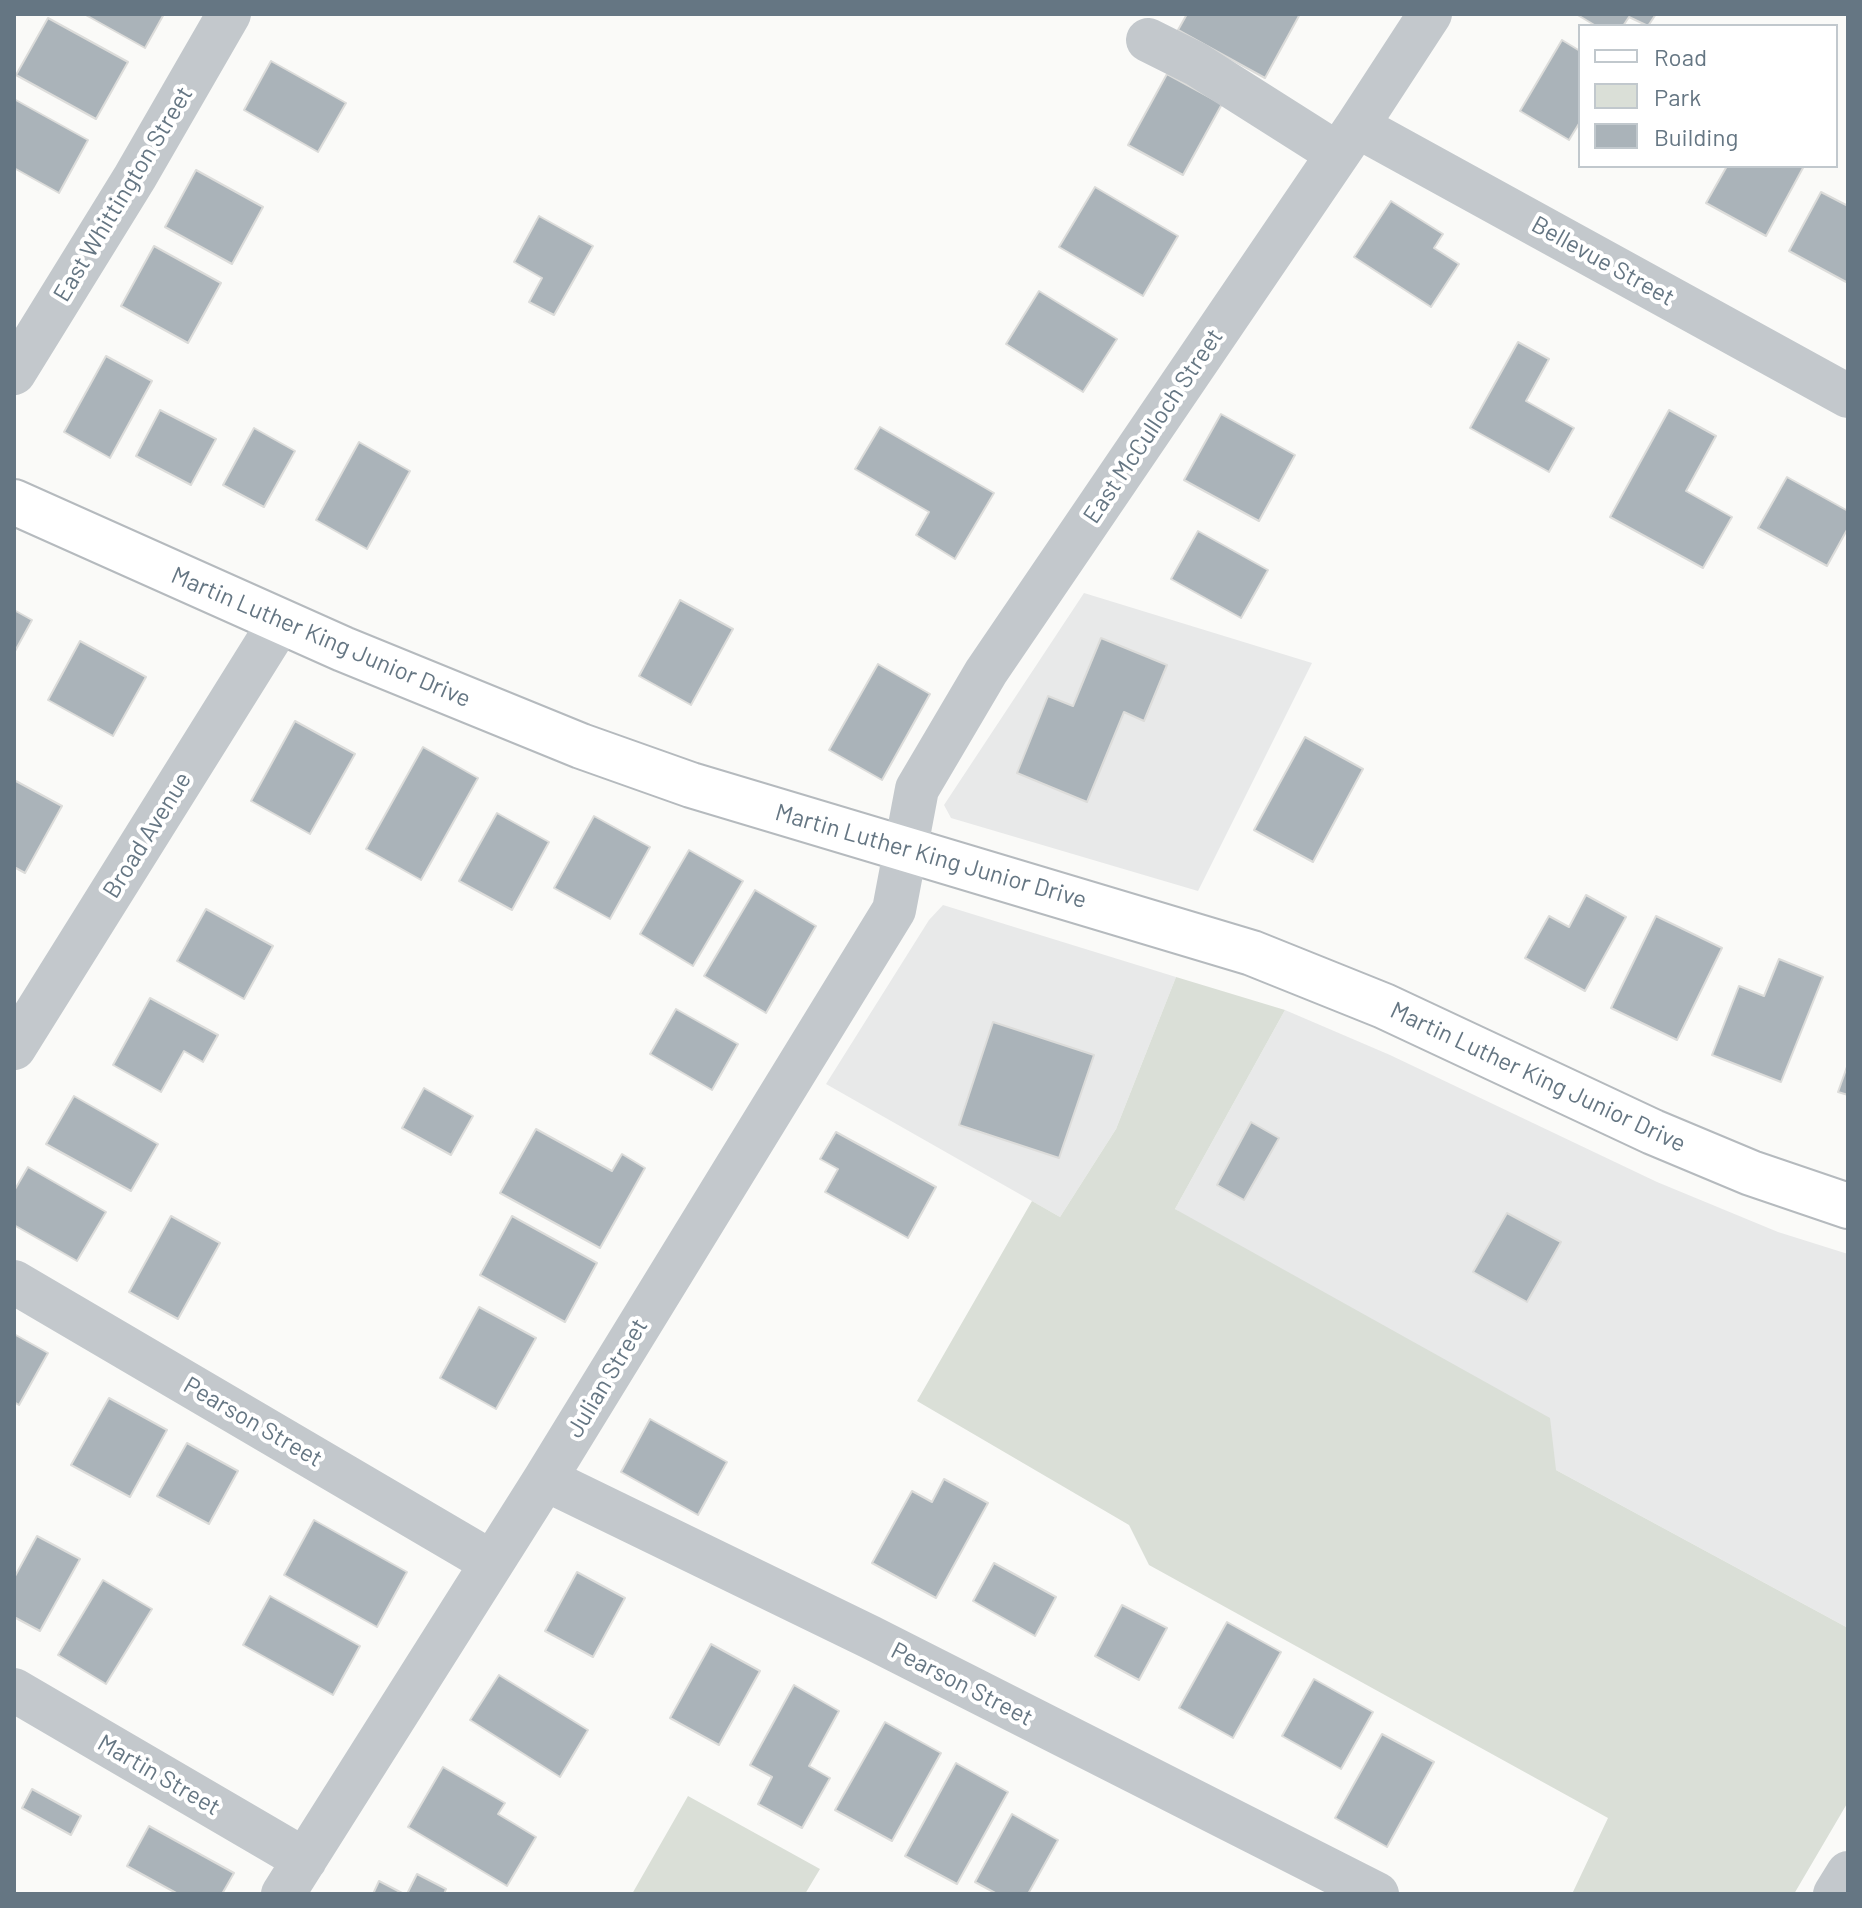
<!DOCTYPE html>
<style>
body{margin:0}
#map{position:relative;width:1862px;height:1908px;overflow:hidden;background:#fafaf8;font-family:Barlow,sans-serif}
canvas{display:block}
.frame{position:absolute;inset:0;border:16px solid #657683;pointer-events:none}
.legend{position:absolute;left:1578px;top:24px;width:260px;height:144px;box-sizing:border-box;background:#fff;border:2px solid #c1c8cd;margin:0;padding:10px 14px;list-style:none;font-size:24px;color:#657683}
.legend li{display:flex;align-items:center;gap:16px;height:40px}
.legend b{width:40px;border:2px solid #c1c8cd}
</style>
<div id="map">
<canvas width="1862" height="1908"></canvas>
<div class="frame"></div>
<ul class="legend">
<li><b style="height:10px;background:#fff"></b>Road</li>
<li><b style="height:22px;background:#dadfd7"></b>Park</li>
<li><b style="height:22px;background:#aab3b9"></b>Building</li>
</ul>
</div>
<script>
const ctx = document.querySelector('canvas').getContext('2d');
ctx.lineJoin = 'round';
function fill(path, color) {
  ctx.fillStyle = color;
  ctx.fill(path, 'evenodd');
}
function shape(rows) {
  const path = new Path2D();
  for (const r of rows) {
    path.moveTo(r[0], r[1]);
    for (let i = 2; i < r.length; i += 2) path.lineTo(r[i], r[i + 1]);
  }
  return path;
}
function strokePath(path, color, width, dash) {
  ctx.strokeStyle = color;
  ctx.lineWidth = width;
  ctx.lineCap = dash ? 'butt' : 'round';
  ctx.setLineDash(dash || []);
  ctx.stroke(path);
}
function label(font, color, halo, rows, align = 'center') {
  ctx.font = font + ' Barlow,sans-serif';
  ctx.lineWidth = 8;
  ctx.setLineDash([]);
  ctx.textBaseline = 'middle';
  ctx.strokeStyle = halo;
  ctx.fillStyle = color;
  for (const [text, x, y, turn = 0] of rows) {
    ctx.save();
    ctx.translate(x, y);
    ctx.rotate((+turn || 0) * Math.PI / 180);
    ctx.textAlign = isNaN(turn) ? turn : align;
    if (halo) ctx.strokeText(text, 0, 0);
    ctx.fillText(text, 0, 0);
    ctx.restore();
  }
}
fill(shape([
 [1084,593,1312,663,1198,891,951,818,944,805],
 [943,905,1176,977,1116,1129,1060,1217,826,1084,929,920],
 [1285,1010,1390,1055,1657,1182,1778,1232,1848,1254,1848,1628,1556,1470,1175,1209]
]), '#e8e9e9');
fill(shape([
 [1176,977,1285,1010,1175,1209,1550,1418,1556,1470,1848,1628,1848,1802,1794,1894,1572,1894,1608,1818,1149,1565,1129,1525,917,1401,1032,1201,1060,1217,1116,1129],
 [688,1796,820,1869,805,1894,632,1894]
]), '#dadfd7');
const building = shape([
 [84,14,164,14,145,48,84,14],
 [1187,14,1300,14,1265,78,1178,30,1187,14],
 [1576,14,1656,14,1648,26,1629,17,1623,26,1596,26,1576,14],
 [48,18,128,62,96,119,16,75,48,18],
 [1562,40,1580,51,1580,122,1569,140,1520,111,1562,40],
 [271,61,346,103,318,152,244,110,271,61],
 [1167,74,1222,104,1183,175,1128,145,1167,74],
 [14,99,88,140,59,193,14,168,14,99],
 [1727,166,1804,166,1766,236,1706,203,1727,166],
 [196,170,263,207,232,264,165,227,196,170],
 [1095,187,1178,236,1143,296,1059,247,1095,187],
 [1821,192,1848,206,1848,283,1789,251,1821,192],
 [1391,201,1443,234,1434,248,1459,264,1431,307,1354,257,1391,201],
 [539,216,593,246,554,315,529,302,542,278,514,262,539,216],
 [154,246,221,283,188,343,121,306,154,246],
 [1039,291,1117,339,1083,392,1006,344,1039,291],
 [1518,342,1549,359,1526,401,1574,428,1549,472,1470,428,1518,342],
 [106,356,152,381,110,458,64,432,106,356],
 [160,410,216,439,191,485,136,456,160,410],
 [1669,410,1716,436,1686,491,1732,517,1703,568,1610,517,1669,410],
 [1221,414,1295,455,1259,521,1184,480,1221,414],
 [880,427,994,493,955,559,916,535,929,512,855,469,880,427],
 [254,428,295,451,264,507,223,485,254,428],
 [359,442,410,471,367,549,316,520,359,442],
 [1787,477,1848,511,1848,528,1827,566,1758,528,1787,477],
 [1198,531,1268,570,1241,618,1171,579,1198,531],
 [680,600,733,629,691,705,639,676,680,600],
 [14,610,32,620,14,653,14,610],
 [1101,638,1167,665,1144,721,1124,712,1087,802,1017,773,1048,696,1073,706,1101,638],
 [80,641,146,677,113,736,48,700,80,641],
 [878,664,930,694,882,780,829,750,878,664],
 [295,721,355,754,310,834,251,801,295,721],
 [1305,737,1363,769,1313,862,1254,830,1305,737],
 [423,747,478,778,421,880,366,849,423,747],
 [14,780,62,806,25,873,14,867,14,780],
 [497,813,549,842,512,910,459,881,497,813],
 [594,816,650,847,610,919,554,888,594,816],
 [689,850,743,881,693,966,640,934,689,850],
 [755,890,816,926,766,1013,704,976,755,890],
 [1586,895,1626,917,1585,991,1525,958,1549,916,1569,927,1586,895],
 [206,909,273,946,244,999,177,961,206,909],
 [1656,916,1722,948,1677,1040,1611,1008,1656,916],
 [1779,959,1823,977,1781,1082,1712,1055,1739,986,1764,996,1779,959],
 [150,998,218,1035,203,1062,184,1051,161,1092,113,1065,150,998],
 [676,1009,738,1044,712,1090,650,1054,676,1009],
 [993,1022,1094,1055,1059,1158,959,1125,993,1022],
 [1848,1064,1848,1095,1838,1092,1848,1064],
 [424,1088,473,1116,451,1155,402,1128,424,1088],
 [74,1096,158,1144,131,1191,46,1144,74,1096],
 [1251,1122,1279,1138,1244,1200,1217,1185,1251,1122],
 [536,1129,612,1171,622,1154,645,1168,600,1248,500,1193,536,1129],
 [836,1132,936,1187,908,1238,825,1192,838,1169,820,1159,836,1132],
 [28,1167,106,1212,77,1261,14,1225,14,1191,28,1167],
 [1507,1213,1561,1242,1527,1302,1473,1272,1507,1213],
 [171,1216,220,1243,178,1319,129,1292,171,1216],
 [512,1216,597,1263,565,1322,480,1275,512,1216],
 [479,1307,536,1338,496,1409,440,1378,479,1307],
 [14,1334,48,1353,19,1405,14,1402,14,1334],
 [109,1398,167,1430,130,1497,71,1465,109,1398],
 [650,1419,727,1462,698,1515,621,1472,650,1419],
 [187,1443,238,1471,209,1524,157,1496,187,1443],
 [944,1479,988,1503,936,1598,872,1563,912,1491,932,1502,944,1479],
 [314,1520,407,1572,377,1627,284,1575,314,1520],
 [37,1536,80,1559,40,1631,14,1617,14,1578,37,1536],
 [994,1563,1056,1597,1035,1636,973,1601,994,1563],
 [577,1572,625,1598,593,1657,545,1631,577,1572],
 [103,1580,152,1609,106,1684,58,1655,103,1580],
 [270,1596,360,1646,333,1695,243,1645,270,1596],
 [1122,1605,1167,1628,1139,1680,1095,1656,1122,1605],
 [1227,1622,1281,1652,1233,1738,1179,1708,1227,1622],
 [711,1644,760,1671,719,1745,670,1718,711,1644],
 [499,1675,588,1730,560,1777,470,1720,499,1675],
 [1314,1679,1373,1712,1341,1769,1282,1736,1314,1679],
 [794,1685,839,1711,809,1766,830,1778,802,1828,758,1804,772,1777,750,1765,794,1685],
 [885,1722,941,1753,892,1841,835,1810,885,1722],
 [1382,1734,1434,1762,1387,1847,1335,1818,1382,1734],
 [956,1763,1008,1792,957,1884,905,1856,956,1763],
 [443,1767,505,1803,498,1814,536,1837,507,1886,408,1827,443,1767],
 [32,1789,81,1816,71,1835,22,1808,32,1789],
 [1012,1814,1058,1840,1028,1894,997,1894,975,1882,1012,1814],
 [149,1826,234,1873,222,1894,178,1894,127,1866,149,1826],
 [417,1874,446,1889,444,1894,407,1894,417,1874],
 [379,1881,404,1894,373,1894,379,1881]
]);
fill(building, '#aab3b9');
strokePath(building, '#dcdcda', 2);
const major = shape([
 [14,502,343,649,581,746,691,785,1252,953,1384,1006,1653,1132,1751,1173,1848,1206]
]);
strokePath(major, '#b5babe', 48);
strokePath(shape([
 [1148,40,1196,64,1338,154],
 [1357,126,1848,396],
 [14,373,135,177,229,14],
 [14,1048,280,622],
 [14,1282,491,1562],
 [545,1479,870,1637,1377,1894],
 [14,1690,305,1860],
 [283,1894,545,1479,894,910,917,789,986,672,1357,126,1430,14],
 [1835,1894,1848,1873]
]), '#c3c8cc', 44);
strokePath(major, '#fff', 44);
label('24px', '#657683', '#fff', [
 ["East Whittington Street",123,194,-59],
 ["Bellevue Street",1603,261,29],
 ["East McCulloch Street",1153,426,-56],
 ["Martin Luther King Junior Drive",321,637,23],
 ["Broad Avenue",147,835,-58],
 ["Martin Luther King Junior Drive",931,856,16],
 ["Martin Luther King Junior Drive",1538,1077,25],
 ["Julian Street",607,1378,-59],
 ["Pearson Street",253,1422,30],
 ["Pearson Street",962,1684,27],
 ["Martin Street",159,1775,30]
]);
</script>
